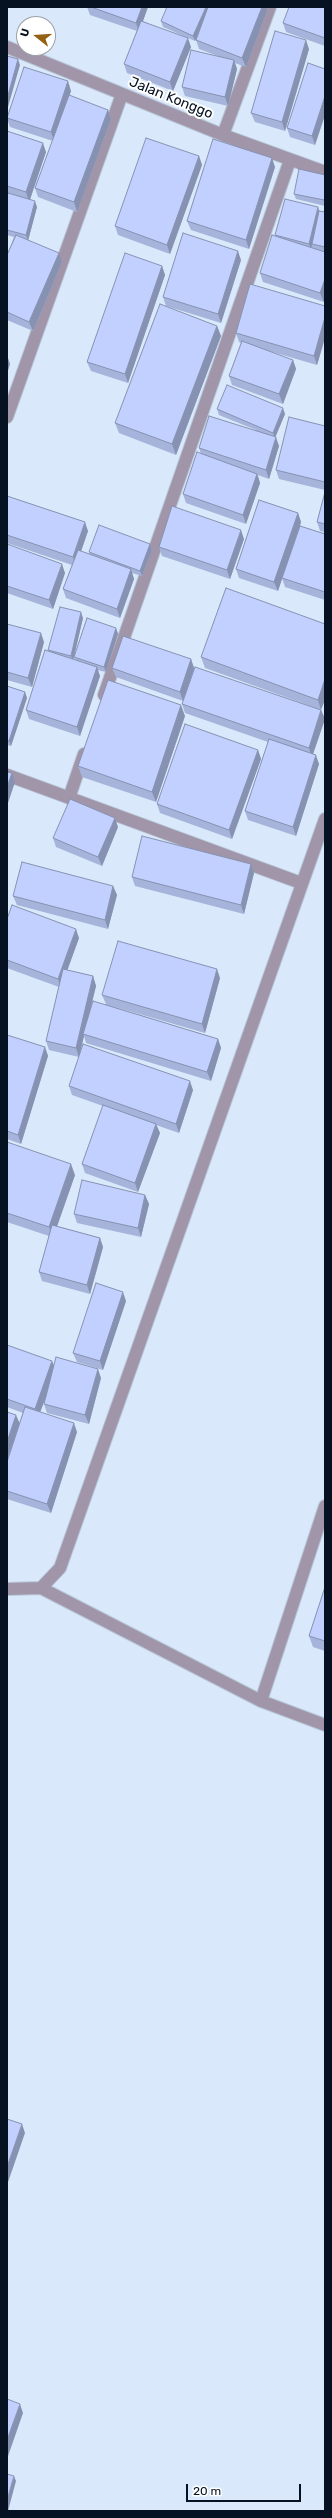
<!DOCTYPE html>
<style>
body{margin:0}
#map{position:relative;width:332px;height:2518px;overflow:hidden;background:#d9e8fa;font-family:Rubik,sans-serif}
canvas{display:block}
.frame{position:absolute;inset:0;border:8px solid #061221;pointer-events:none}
.north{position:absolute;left:16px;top:16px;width:40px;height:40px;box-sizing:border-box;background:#fff;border:1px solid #9ba0a6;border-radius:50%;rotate:287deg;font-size:11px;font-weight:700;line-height:16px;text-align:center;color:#061221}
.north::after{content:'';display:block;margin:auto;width:14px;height:18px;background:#956215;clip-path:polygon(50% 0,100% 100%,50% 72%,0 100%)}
.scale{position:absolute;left:186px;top:2484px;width:115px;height:18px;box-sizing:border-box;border:2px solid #061221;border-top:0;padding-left:5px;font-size:12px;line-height:14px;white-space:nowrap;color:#061221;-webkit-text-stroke:3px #fff;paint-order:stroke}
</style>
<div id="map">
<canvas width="332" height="2518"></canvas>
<div class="frame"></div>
<div class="north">U</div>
<div class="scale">20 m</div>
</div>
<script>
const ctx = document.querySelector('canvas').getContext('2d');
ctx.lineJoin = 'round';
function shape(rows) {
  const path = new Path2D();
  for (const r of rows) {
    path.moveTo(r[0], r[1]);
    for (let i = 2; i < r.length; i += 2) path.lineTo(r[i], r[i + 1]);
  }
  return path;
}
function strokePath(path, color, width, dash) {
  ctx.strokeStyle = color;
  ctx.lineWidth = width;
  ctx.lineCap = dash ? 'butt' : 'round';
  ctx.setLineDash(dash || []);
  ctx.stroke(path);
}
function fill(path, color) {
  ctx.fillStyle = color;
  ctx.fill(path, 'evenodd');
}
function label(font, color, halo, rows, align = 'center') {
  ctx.font = font + ' Rubik,sans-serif';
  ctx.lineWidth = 4;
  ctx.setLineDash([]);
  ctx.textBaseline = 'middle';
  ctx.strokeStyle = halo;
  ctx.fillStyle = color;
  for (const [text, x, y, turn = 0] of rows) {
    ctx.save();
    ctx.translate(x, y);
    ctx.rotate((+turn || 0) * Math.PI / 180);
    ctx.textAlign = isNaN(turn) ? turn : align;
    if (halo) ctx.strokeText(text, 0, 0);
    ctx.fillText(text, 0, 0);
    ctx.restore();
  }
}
const minor = shape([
 [7,47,223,135,325,172],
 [223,135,270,7],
 [7,417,122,94],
 [104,695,290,160],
 [7,775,301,883],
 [69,798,84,754],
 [41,1588,60,1568,325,819],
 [7,1589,41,1588,261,1701,325,1725],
 [261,1701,325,1506]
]);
strokePath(minor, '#b7c6d7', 14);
strokePath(minor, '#a095a9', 12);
fill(shape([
 [87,7,148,7,143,21,191,47,173,91,127,73,124,64,137,31,90,15],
 [325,7,325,46,286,32,283,23],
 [267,11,246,67,235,63,237,69,228,106,185,96,182,87,218,56,199,49,196,40,195,41,163,27,161,21],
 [309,49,285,131,255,122,251,113],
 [325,69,325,115,315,145,290,137,287,128],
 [71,91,69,96,108,110,111,119,77,212,38,197,35,188,53,141,10,127,7,118],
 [7,131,46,152,30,200,37,207,28,240,62,262,33,331,7,320,7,255,14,237,7,235,7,197,8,194,7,194],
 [199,156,202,165,170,254,118,235,115,226],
 [275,167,249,249,191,230,187,221],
 [325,175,325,206,296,199,294,194],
 [320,211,325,212,325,298,324,302,263,282,260,273,276,236,275,235],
 [241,260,221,323,166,306,163,297],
 [162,266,165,275,128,383,91,371,87,362],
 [325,306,325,338,317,365,269,351,293,360,296,369,283,404,232,385,229,376,241,343,239,342,236,333],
 [217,326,221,336,176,455,119,433,115,423],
 [217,409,285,414,275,437,279,446,269,479,258,475,260,483,246,524,186,503,183,494,201,454,199,448,256,430,219,415],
 [325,426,325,490,279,479,276,470],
 [325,492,325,532,320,531,317,522],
 [7,497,88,531,81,551,90,554,89,552,150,544,152,550,142,576,132,573,134,579,120,618,66,598,63,589,72,565,7,543],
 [298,513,301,522,300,526,325,534,325,600,285,587,282,578,284,572,278,591,239,578,236,569],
 [244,539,230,579,162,556,159,547],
 [7,544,65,573,53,609,7,593],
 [83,618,73,660,75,660,74,657,116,628,118,634,106,672,97,670,100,676,80,736,29,719,26,710,49,652,48,650],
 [7,624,44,642,32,687,7,680],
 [325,624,321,710,325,719,313,754,319,764,296,836,248,820,245,811,268,742,185,713,182,704,183,701,116,677,112,668,191,659,194,668,319,709,205,668,201,657],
 [7,686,25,692,27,698,11,746,7,745],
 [185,716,156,802,82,777,78,766],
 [258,750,261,759,232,839,160,813,157,804],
 [118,827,102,866,56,847,53,838],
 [254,873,244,914,135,886,132,877],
 [113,886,117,895,108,929,17,905,13,896],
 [7,919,79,938,67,970,93,976,96,986,89,1015,106,1004,102,995,220,978,205,1033,108,1005,218,1039,221,1048,211,1081,86,1043,84,1036,79,1057,193,1090,179,1133,156,1125,160,1133,138,1192,85,1173,82,1164,103,1106,72,1095,69,1086,79,1057,49,1050,46,1041,59,987,7,968],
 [7,1035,45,1047,48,1056,21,1144,7,1139],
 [7,1142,75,1175,57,1226,100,1238,103,1247,90,1294,42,1281,39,1272,49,1236,7,1222],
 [145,1195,149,1204,141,1237,77,1223,74,1214],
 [126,1301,103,1370,77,1362,73,1353],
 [7,1345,54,1365,101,1378,89,1424,47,1413,44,1404,45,1399,40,1412,77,1432,51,1513,7,1499,7,1462,15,1437,7,1460,7,1412,19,1424,23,1413,7,1407],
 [325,1587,325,1651,313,1647,309,1636]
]), '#a6b3da');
fill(shape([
 [142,7,148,7,139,32,136,23],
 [206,7,210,7,195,41,193,36],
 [262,7,266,7,267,11,246,67,242,58],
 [188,38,191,47,173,91,170,82],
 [306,40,309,49,285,131,282,122],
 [18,59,20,65,8,107,7,104,7,99],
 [234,60,237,69,228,106,225,97],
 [68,81,71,91,54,141,51,132],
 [325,96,325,115,315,145,312,136],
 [108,110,111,119,77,212,74,202],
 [43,143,46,152,29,202,26,192],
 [199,156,202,165,170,254,167,245],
 [272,158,275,167,249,249,246,240],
 [35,201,37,207,28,241,26,235],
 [318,207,320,213,312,244,312,245,311,249,309,244],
 [238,251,241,260,221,323,218,314],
 [59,253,62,262,33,331,29,322],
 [162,266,165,275,128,383,125,374],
 [325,279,325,298,324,302,320,293],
 [325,317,325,338,317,365,314,356],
 [217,326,221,336,176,455,172,444],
 [7,355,10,364,7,374],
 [293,360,296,369,283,404,279,394],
 [283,408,285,414,275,438,273,433],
 [276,437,279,446,269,479,266,470],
 [257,474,260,483,246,524,243,515],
 [298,513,301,522,278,591,274,582],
 [85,522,88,531,76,566,73,557],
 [241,530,244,539,230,579,227,570],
 [150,544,152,550,142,576,140,571],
 [62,564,65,573,53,609,49,600],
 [131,569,134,579,120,618,117,609],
 [81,612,83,618,73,661,71,656],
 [116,628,118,634,106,672,104,667],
 [41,633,44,642,32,687,28,678],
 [191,659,194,668,183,701,180,692],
 [97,667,100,676,80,736,77,727],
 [325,679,325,700,321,710,318,700],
 [25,692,27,698,11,746,9,741],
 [181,705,185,716,156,802,152,792],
 [321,710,325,719,312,757,309,748],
 [258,750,261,759,232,839,229,830],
 [316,755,319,764,296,836,293,827],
 [12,773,15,782,7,806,7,787],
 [115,818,118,827,102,866,98,857],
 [251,864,254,873,244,914,241,905],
 [113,886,117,895,108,929,105,920],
 [76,929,79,938,61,988,58,979],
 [217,969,220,978,205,1033,202,1024],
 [93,976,96,986,84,1034,83,1034,84,1036,79,1057,76,1048],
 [218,1039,221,1048,211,1081,207,1072],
 [45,1047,48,1056,21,1144,18,1135],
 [190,1081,193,1090,179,1133,176,1124],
 [156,1124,160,1133,138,1192,135,1183],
 [71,1164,75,1175,53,1238,49,1227],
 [145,1195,149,1204,141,1237,138,1228],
 [100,1238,103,1247,90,1294,87,1285],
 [123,1292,126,1301,103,1370,100,1361],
 [52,1361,56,1370,38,1418,35,1409],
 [98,1369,101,1378,89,1424,85,1415],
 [16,1415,20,1424,7,1460,7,1442],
 [74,1423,77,1432,51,1513,47,1504],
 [22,2124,25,2133,7,2185,7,2167],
 [20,2404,23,2413,7,2459,7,2440],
 [14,2476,16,2481,8,2511,7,2511,7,2500]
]), '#8792b2');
const building = shape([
 [91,7,142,7,136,23,91,7],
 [167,7,206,7,193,36,161,21,167,7],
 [208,7,262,7,242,58,196,40,208,7],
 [289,7,325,7,325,38,283,23,289,7],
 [141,21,188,38,170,82,124,64,141,21],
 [275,31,306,40,282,122,251,113,275,31],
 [191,50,234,60,225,97,182,87,191,50],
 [7,56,18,59,7,99,7,56],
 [308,63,325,69,325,96,312,136,287,128,308,63],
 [24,67,68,81,51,132,7,118,24,67],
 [69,95,108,110,74,202,35,188,69,95],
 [7,131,43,143,26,192,7,186,7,131],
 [146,138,199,156,167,245,115,226,146,138],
 [213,139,272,158,246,240,187,221,213,139],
 [299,169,325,175,325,196,324,200,294,194,299,169],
 [8,193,35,201,26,235,7,230,7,197,8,193],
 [285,199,318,207,309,244,275,235,285,199],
 [319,211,325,212,325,247,312,244,319,211],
 [183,233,238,251,218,314,163,297,183,233],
 [16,235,59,253,29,322,7,312,7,255,16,235],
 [272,235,325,252,325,279,320,293,260,273,272,235],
 [125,253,162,266,125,374,87,362,125,253],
 [250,284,325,306,325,317,314,356,236,333,250,284],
 [160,304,217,326,172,444,115,423,160,304],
 [242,341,293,360,279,394,229,376,242,341],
 [227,385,283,408,273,433,217,409,227,385],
 [209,416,276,437,266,470,199,448,209,416],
 [289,417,325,426,325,482,276,470,289,417],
 [197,452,257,474,243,515,183,494,197,452],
 [325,492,325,524,317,522,325,492],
 [7,496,85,522,73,557,7,535,7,496],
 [259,500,298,513,274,582,236,569,259,500],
 [172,506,241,530,227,570,159,547,172,506],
 [99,525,150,544,140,571,89,552,99,525],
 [300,526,325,534,325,592,282,578,300,526],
 [7,544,62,564,49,600,7,586,7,544],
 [78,550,131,569,117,609,63,589,78,550],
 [226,588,325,624,325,679,318,700,201,657,226,588],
 [60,607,81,612,71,656,48,650,60,607],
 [87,618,116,628,104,667,74,657,87,618],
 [7,624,41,633,28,678,7,672,7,624],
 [123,636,191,659,180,692,112,668,123,636],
 [45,650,97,667,77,727,26,710,45,650],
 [195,667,321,710,309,748,182,704,195,667],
 [108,680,181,705,152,792,78,766,108,680],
 [7,686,25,692,9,741,7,740,7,686],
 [185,724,258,750,229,830,157,804,185,724],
 [269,739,316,755,293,827,245,811,269,739],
 [7,772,12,773,7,787,7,772],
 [70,799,115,818,98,857,53,838,70,799],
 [142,836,251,864,241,905,132,877,142,836],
 [22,862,113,886,105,920,13,896,22,862],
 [12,905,76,929,58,979,7,960,7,919,12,905],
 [118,941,217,969,202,1024,102,995,118,941],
 [63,969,93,976,76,1048,46,1041,63,969],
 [93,1001,218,1039,207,1072,83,1034,93,1001],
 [7,1035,45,1047,18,1135,7,1131,7,1035],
 [83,1044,190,1081,176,1124,69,1086,83,1044],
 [103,1105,156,1124,135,1183,82,1164,103,1105],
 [7,1142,71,1164,49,1227,7,1213,7,1142],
 [82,1180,145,1195,138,1228,74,1214,82,1180],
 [52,1225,100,1238,87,1285,39,1272,52,1225],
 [96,1283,123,1292,100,1361,73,1353,96,1283],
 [7,1345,52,1361,35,1409,7,1399,7,1345],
 [56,1357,98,1369,85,1415,44,1404,56,1357],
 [25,1407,74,1423,47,1504,7,1491,7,1462,25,1407],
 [7,1412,16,1415,7,1442,7,1412],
 [325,1587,325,1641,309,1636,325,1587],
 [7,2119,22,2124,7,2167,7,2119],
 [7,2399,20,2404,7,2440,7,2399],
 [7,2474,14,2476,7,2500,7,2474]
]);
fill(building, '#c1d0fe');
strokePath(building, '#8792b2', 1);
label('14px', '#061221', '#fff', [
 ["Jalan Konggo",171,98,22]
]);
</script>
